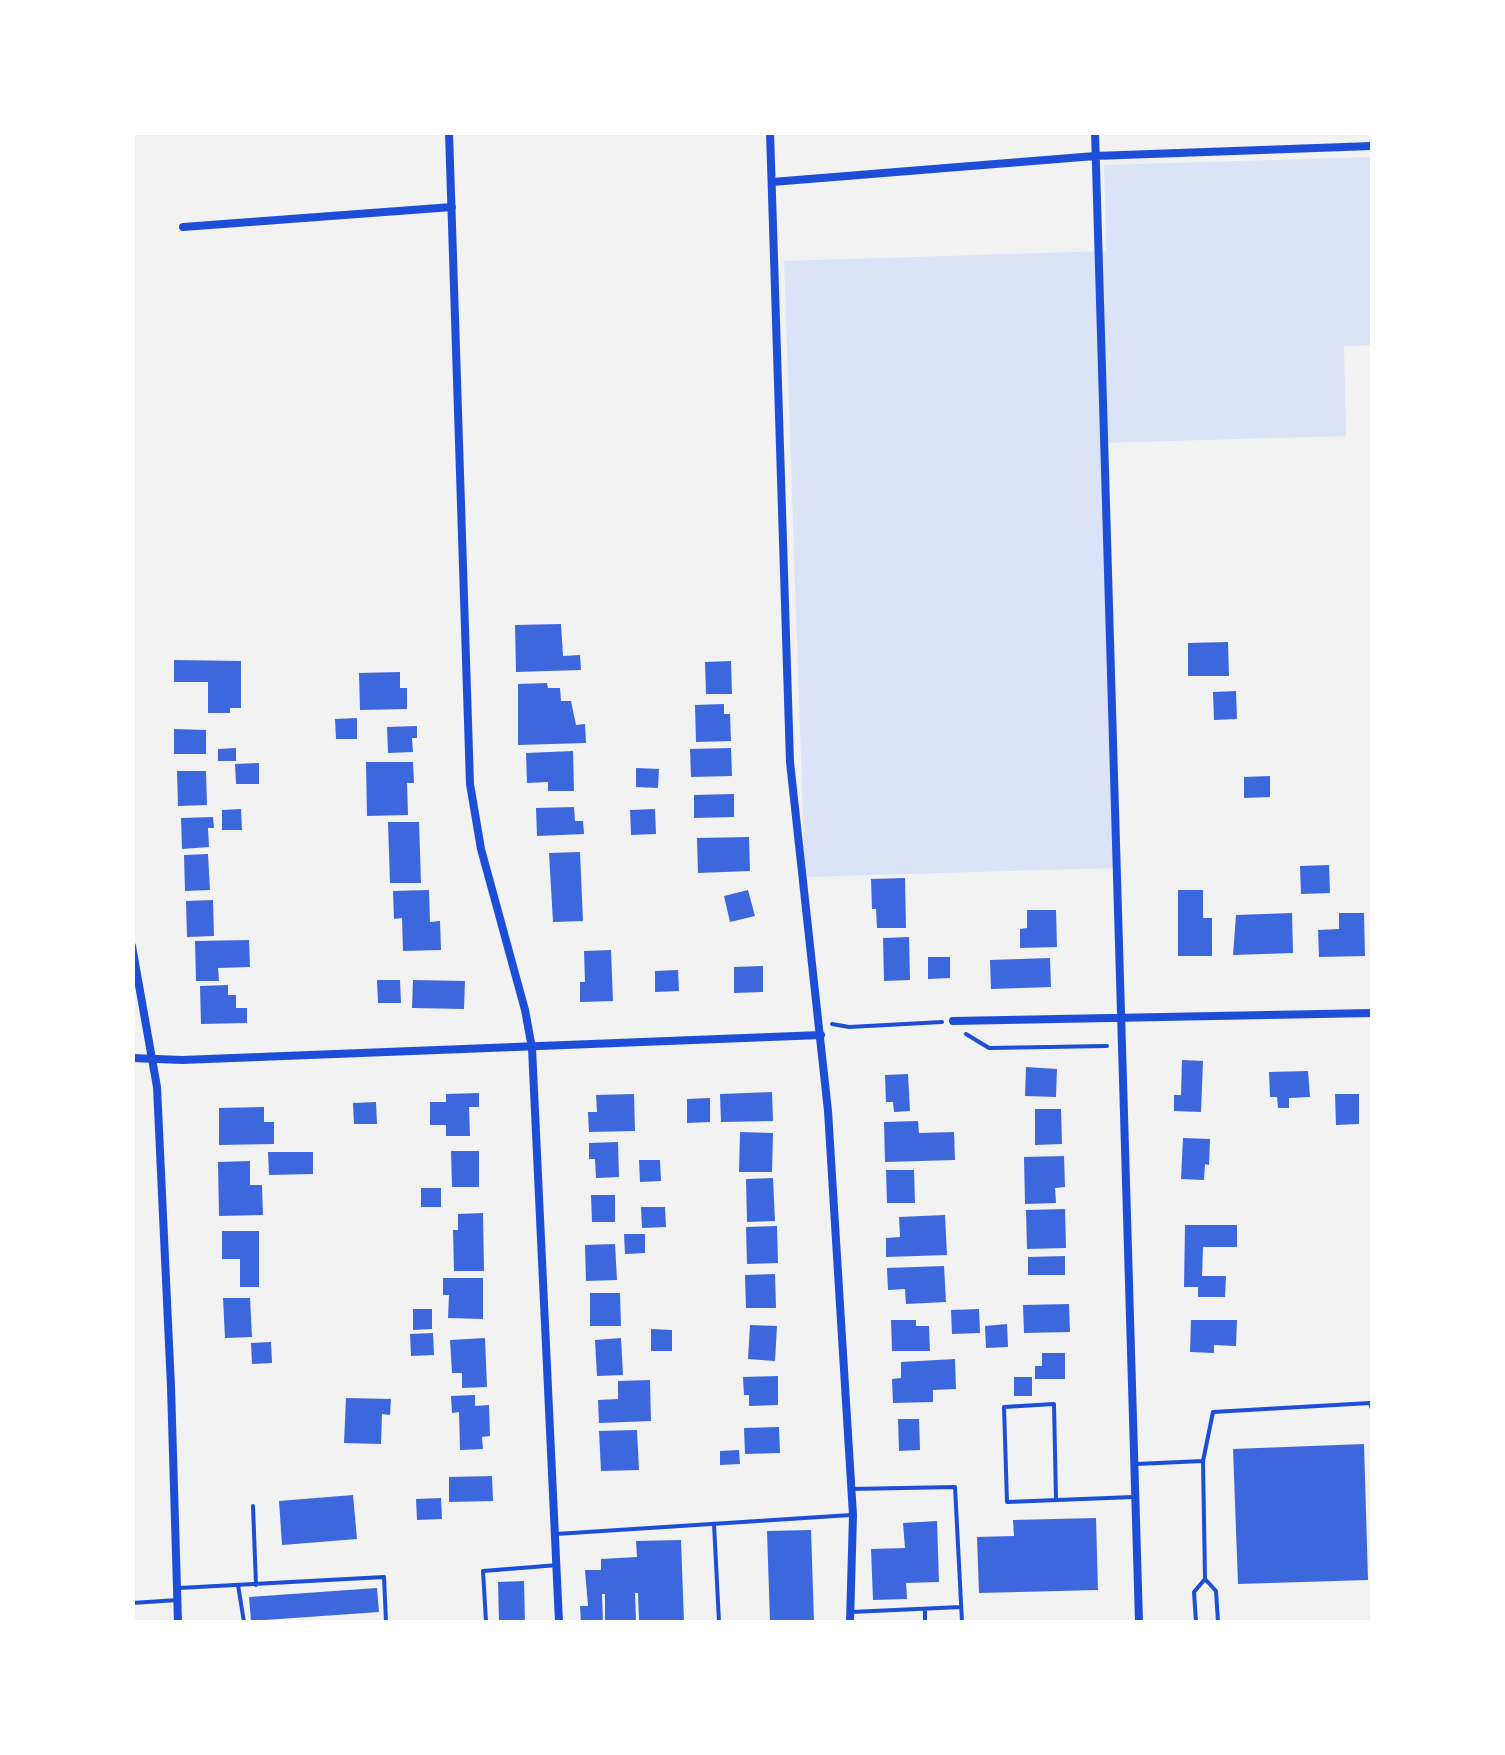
<!DOCTYPE html>
<style>
body{margin:0}
#map{position:relative;width:1505px;height:1755px;overflow:hidden;background:#f2f2f2;font-family:"Work Sans",sans-serif}
canvas{display:block}
.frame{position:absolute;inset:0;border:135px solid #fff;pointer-events:none}
</style>
<div id="map">
<canvas width="1505" height="1755"></canvas>
<div class="frame"></div>
</div>
<script>
const ctx = document.querySelector('canvas').getContext('2d');
ctx.lineJoin = 'round';
function fill(path, color) {
  ctx.fillStyle = color;
  ctx.fill(path, 'evenodd');
}
function shape(rows) {
  const path = new Path2D();
  for (const r of rows) {
    path.moveTo(r[0], r[1]);
    for (let i = 2; i < r.length; i += 2) path.lineTo(r[i], r[i + 1]);
  }
  return path;
}
function strokePath(path, color, width, dash) {
  ctx.strokeStyle = color;
  ctx.lineWidth = width;
  ctx.lineCap = dash ? 'butt' : 'round';
  ctx.setLineDash(dash || []);
  ctx.stroke(path);
}
fill(shape([
 [1372,157,1372,345,1344,346,1346,436,1101,443,1114,868,805,877,784,261,1106,251,1104,165]
]), '#dbe4f7');
fill(shape([
 [561,624,563,656,580,655,581,670,516,672,515,625],
 [1228,642,1229,676,1188,676,1188,643],
 [174,660,241,661,241,708,230,708,230,713,208,713,208,682,174,682],
 [731,661,732,694,706,694,705,662],
 [400,672,400,688,407,688,407,709,360,710,359,673],
 [547,683,548,688,560,688,561,701,571,701,576,725,585,724,586,743,518,745,518,684],
 [1236,691,1237,719,1214,720,1213,692],
 [724,704,724,714,730,714,731,741,696,742,695,705],
 [357,718,357,739,336,739,335,719],
 [417,726,417,738,412,738,413,752,388,753,387,727],
 [174,729,206,730,206,754,174,754],
 [236,748,236,761,218,761,218,749],
 [731,748,732,776,691,777,690,749],
 [573,751,574,791,548,791,548,782,527,783,526,753],
 [366,762,413,762,414,783,407,783,408,815,367,816],
 [259,763,259,784,236,784,235,764],
 [636,768,659,769,658,788,636,787],
 [177,771,206,771,207,805,178,806],
 [1270,776,1270,797,1244,798,1244,777],
 [734,794,734,817,694,818,694,795],
 [574,807,575,821,583,821,584,834,537,836,536,808],
 [241,809,242,830,222,830,222,810],
 [655,809,656,834,631,835,630,810],
 [213,817,214,828,208,828,209,847,182,849,181,818],
 [388,822,419,822,421,883,390,883],
 [749,837,750,871,698,873,697,838],
 [580,852,583,921,553,922,549,853],
 [208,854,210,890,185,891,184,855],
 [1329,865,1330,893,1301,894,1300,866],
 [905,878,906,928,877,928,876,909,872,909,871,879],
 [429,890,430,922,440,921,441,950,403,951,402,918,394,919,393,891],
 [748,890,755,916,730,922,724,896],
 [1178,890,1203,890,1203,918,1212,918,1212,956,1178,956],
 [213,900,214,936,187,937,186,901],
 [1027,910,1056,910,1057,947,1020,948,1020,929,1027,928],
 [1292,913,1293,953,1233,955,1236,915],
 [1339,913,1364,913,1365,956,1319,957,1318,930,1339,929],
 [909,937,910,980,884,981,883,938],
 [249,940,250,967,218,968,219,981,196,981,195,941],
 [611,950,613,1001,580,1002,580,982,585,982,584,951],
 [928,957,950,957,950,978,928,979],
 [1050,958,1051,987,991,989,990,960],
 [763,966,763,992,734,993,734,967],
 [678,970,679,991,655,992,655,971],
 [377,980,400,980,401,1003,378,1003],
 [413,980,465,981,464,1009,412,1008],
 [228,985,228,995,236,995,236,1008,247,1008,247,1023,201,1024,200,986],
 [1182,1060,1203,1061,1201,1112,1174,1111,1174,1095,1181,1095],
 [1026,1067,1057,1069,1056,1097,1025,1096],
 [1308,1071,1310,1097,1289,1098,1289,1108,1278,1108,1277,1097,1270,1097,1269,1072],
 [908,1074,910,1111,894,1112,893,1102,886,1102,885,1075],
 [772,1092,773,1121,721,1122,720,1094],
 [479,1093,479,1107,469,1107,470,1136,446,1136,446,1125,430,1125,430,1102,446,1102,446,1094],
 [634,1094,635,1131,589,1132,588,1112,597,1112,596,1095],
 [1335,1094,1359,1094,1359,1124,1336,1125],
 [710,1098,710,1122,687,1123,687,1099],
 [376,1102,377,1124,354,1124,353,1103],
 [264,1107,264,1122,274,1122,274,1144,219,1145,219,1108],
 [1035,1109,1061,1109,1062,1144,1035,1145],
 [918,1121,919,1133,954,1132,955,1160,885,1162,884,1122],
 [740,1132,773,1133,772,1172,739,1172],
 [1183,1138,1210,1139,1209,1165,1205,1164,1204,1180,1181,1179],
 [618,1142,619,1177,596,1178,595,1159,589,1159,589,1143],
 [451,1151,479,1151,479,1187,452,1187],
 [268,1152,313,1152,313,1174,269,1175],
 [1064,1156,1065,1187,1055,1188,1056,1203,1025,1204,1024,1157],
 [639,1160,660,1160,661,1181,640,1182],
 [250,1161,250,1185,262,1185,263,1215,219,1216,218,1162],
 [886,1170,914,1170,915,1203,887,1203],
 [773,1178,775,1221,747,1222,746,1179],
 [421,1188,441,1188,441,1207,421,1207],
 [591,1195,615,1195,615,1222,592,1222],
 [641,1207,665,1207,666,1227,642,1228],
 [1065,1209,1066,1248,1027,1249,1026,1210],
 [483,1213,484,1271,454,1271,453,1230,458,1230,458,1214],
 [945,1215,947,1255,886,1257,886,1238,900,1237,899,1217],
 [1185,1225,1237,1225,1237,1247,1203,1247,1202,1276,1226,1276,1225,1297,1198,1297,1198,1287,1184,1287],
 [777,1226,778,1263,747,1264,746,1227],
 [222,1231,259,1231,259,1287,240,1287,240,1259,222,1259],
 [624,1234,645,1234,645,1253,625,1254],
 [615,1244,617,1280,586,1281,585,1245],
 [1065,1256,1065,1275,1028,1275,1028,1257],
 [944,1266,946,1302,906,1304,905,1289,888,1290,887,1268],
 [775,1274,776,1308,746,1308,745,1275],
 [443,1278,483,1278,483,1319,448,1318,449,1295,443,1295],
 [590,1293,620,1293,621,1326,590,1326],
 [223,1298,250,1298,252,1337,225,1338],
 [1069,1304,1070,1332,1024,1333,1023,1305],
 [413,1309,432,1309,432,1329,413,1330],
 [979,1309,980,1333,952,1334,951,1310],
 [891,1320,916,1320,916,1326,929,1326,930,1351,892,1351],
 [1191,1320,1237,1320,1236,1346,1214,1345,1214,1353,1190,1352],
 [1007,1324,1008,1347,986,1348,985,1326],
 [750,1325,777,1326,775,1361,748,1359],
 [651,1329,672,1330,672,1351,651,1351],
 [433,1333,434,1355,411,1356,410,1334],
 [485,1338,487,1387,462,1388,462,1373,452,1373,450,1340],
 [621,1338,623,1375,597,1376,595,1340],
 [271,1342,272,1363,252,1364,251,1343],
 [1042,1353,1065,1353,1065,1379,1035,1379,1035,1366,1042,1366],
 [955,1359,956,1389,933,1390,933,1402,893,1403,892,1379,901,1378,901,1362],
 [778,1376,778,1405,749,1406,749,1395,744,1395,743,1377],
 [1014,1377,1032,1377,1032,1396,1014,1396],
 [650,1380,651,1421,599,1423,598,1400,618,1399,618,1381],
 [475,1395,475,1406,489,1405,490,1436,482,1437,483,1449,460,1450,459,1412,452,1413,451,1396],
 [346,1398,391,1399,390,1415,382,1414,381,1444,344,1443],
 [898,1419,919,1419,920,1450,899,1451],
 [779,1427,780,1453,745,1454,744,1428],
 [637,1430,639,1470,601,1471,599,1431],
 [1364,1444,1368,1580,1238,1584,1233,1449],
 [739,1450,740,1464,720,1465,720,1451],
 [492,1476,493,1501,449,1502,449,1477],
 [353,1495,357,1539,282,1545,279,1501],
 [441,1498,442,1519,417,1520,416,1499],
 [1096,1518,1098,1590,979,1593,977,1537,1014,1536,1013,1520],
 [937,1521,939,1582,906,1583,907,1599,873,1600,871,1549,905,1548,903,1523],
 [811,1530,814,1622,770,1622,767,1531],
 [681,1540,684,1622,639,1622,638,1593,635,1593,636,1622,605,1622,605,1594,602,1594,603,1622,581,1622,580,1606,588,1606,585,1570,601,1570,601,1559,637,1557,636,1541],
 [524,1581,525,1622,499,1622,498,1582],
 [377,1588,379,1612,251,1621,249,1597]
]), '#3d67dc');
strokePath(shape([
 [832,1024,849,1027,942,1022],
 [966,1034,989,1048,1107,1046]
]), '#1d4ed8', 4);
strokePath(shape([
 [1203,1461,1213,1412,1370,1403,1372,1409],
 [1136,1464,1203,1461,1205,1579,1194,1592,1196,1622],
 [851,1489,955,1487,962,1622],
 [1056,1499,1054,1404,1004,1407,1007,1502,1133,1497],
 [253,1506,256,1585],
 [714,1524,719,1622],
 [556,1534,851,1515],
 [1205,1579,1216,1591,1218,1622],
 [238,1585,244,1622],
 [179,1588,384,1577,386,1622],
 [132,1603,178,1600],
 [925,1609,925,1622],
 [851,1612,961,1607],
 [486,1622,483,1571,558,1565]
]), '#1d4ed8', 4);
strokePath(shape([
 [449,132,470,784,481,849,525,1010,532,1048,559,1622],
 [770,132,790,762,828,1111,853,1515,850,1622],
 [1095,132,1139,1622],
 [772,182,1095,156,1372,146],
 [183,227,452,207],
 [132,946,157,1087,171,1387,178,1622],
 [953,1021,1372,1013],
 [132,1058,182,1060,821,1035]
]), '#1d4ed8', 8);
</script>
